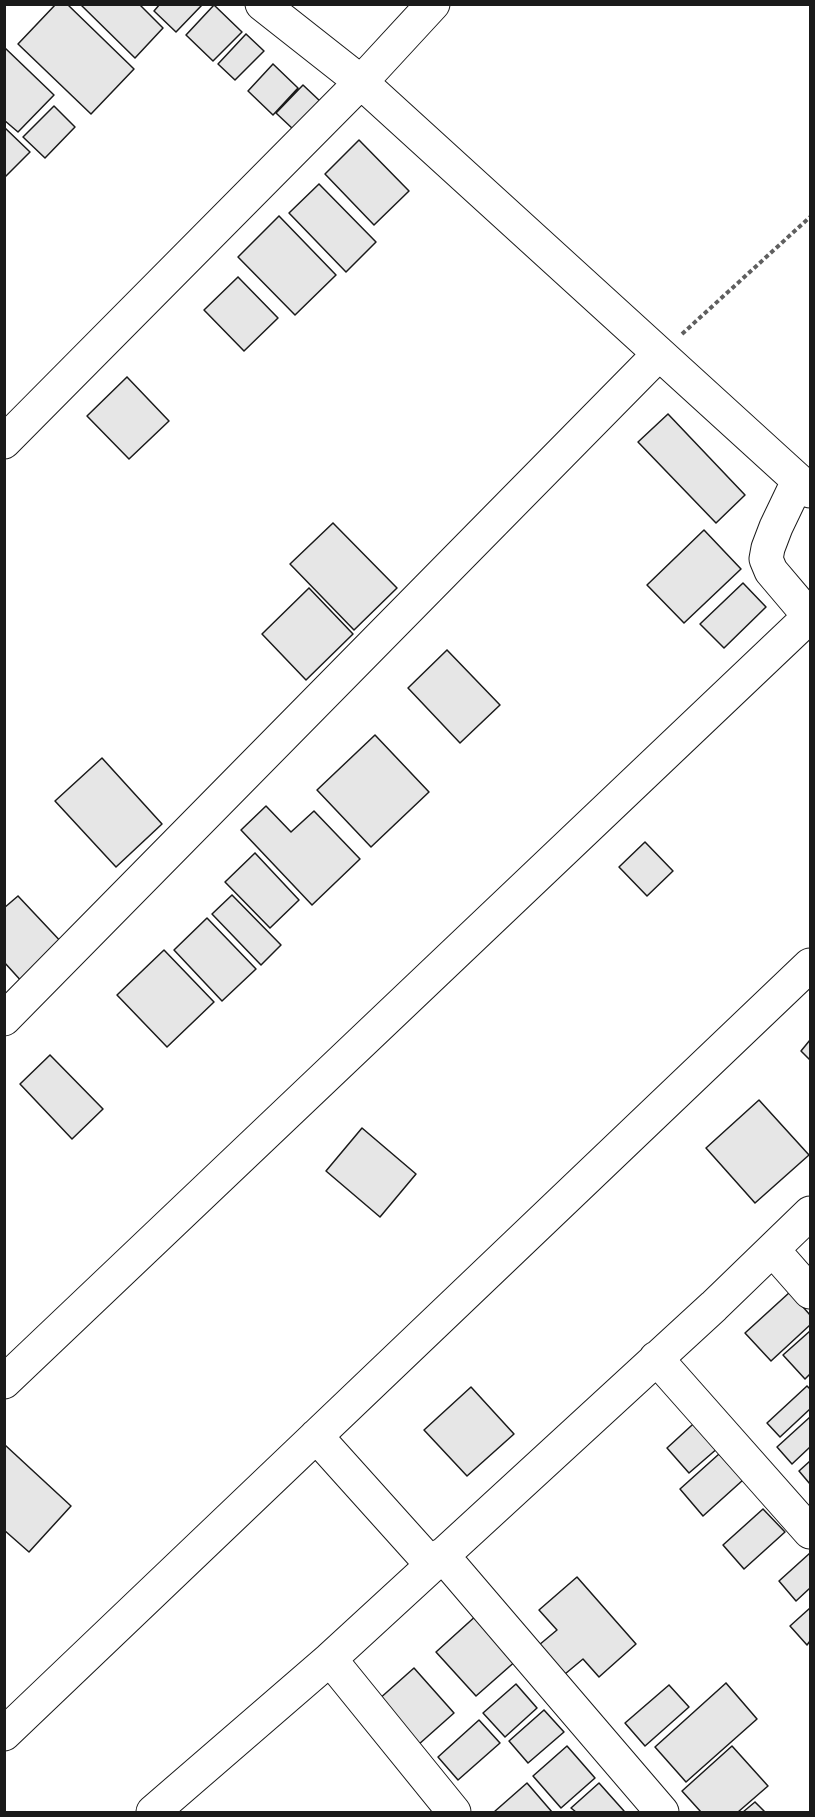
<!DOCTYPE html>
<style>
body{margin:0}
#map{position:relative;width:815px;height:1817px;overflow:hidden;background:#fff;font-family:"Fira Sans Condensed",sans-serif}
canvas{display:block}
.frame{position:absolute;inset:0;border:6px solid #1a1a1a;pointer-events:none}
</style>
<div id="map">
<canvas width="815" height="1817"></canvas>
<div class="frame"></div>
</div>
<script>
const ctx = document.querySelector('canvas').getContext('2d');
ctx.lineJoin = 'round';
function fill(path, color) {
  ctx.fillStyle = color;
  ctx.fill(path, 'evenodd');
}
function shape(rows) {
  const path = new Path2D();
  for (const r of rows) {
    path.moveTo(r[0], r[1]);
    for (let i = 2; i < r.length; i += 2) path.lineTo(r[i], r[i + 1]);
  }
  return path;
}
function strokePath(path, color, width, dash) {
  ctx.strokeStyle = color;
  ctx.lineWidth = width;
  ctx.lineCap = dash ? 'butt' : 'round';
  ctx.setLineDash(dash || []);
  ctx.stroke(path);
}
const building = shape([
 [56,4,67,4,134,69,91,114,18,44,56,4],
 [80,4,139,4,163,28,135,58,80,4],
 [160,4,202,4,202,5,176,32,154,11,160,4],
 [214,5,242,32,213,61,186,35,214,5],
 [246,34,264,51,235,80,218,64,246,34],
 [4,47,54,95,18,132,4,120,4,47],
 [273,64,298,88,273,115,248,91,273,64],
 [303,85,321,102,294,130,276,113,303,85],
 [54,106,75,127,45,158,23,137,54,106],
 [4,127,30,152,4,178,4,127],
 [359,140,409,191,374,225,325,174,359,140],
 [319,184,376,242,346,272,289,213,319,184],
 [279,216,336,275,295,315,238,257,279,216],
 [238,277,278,318,244,351,204,310,238,277],
 [127,377,169,421,129,459,87,416,127,377],
 [668,414,745,495,716,523,638,442,668,414],
 [333,523,397,588,354,630,290,564,333,523],
 [704,530,741,569,684,623,647,585,704,530],
 [743,583,766,607,724,648,700,624,743,583],
 [309,588,353,634,306,680,262,634,309,588],
 [447,650,500,705,460,743,408,688,447,650],
 [375,735,429,792,371,847,317,790,375,735],
 [102,758,162,824,116,867,55,801,102,758],
 [266,806,291,832,314,811,360,859,312,905,241,830,266,806],
 [645,842,673,871,647,896,619,867,645,842],
 [255,853,299,900,270,928,225,882,255,853],
 [232,895,281,945,261,965,212,914,232,895],
 [18,896,65,946,24,984,4,962,4,908,18,896],
 [207,918,256,969,222,1001,174,950,207,918],
 [164,950,214,1002,167,1047,117,995,164,950],
 [810,1040,810,1060,801,1051,810,1040],
 [50,1055,103,1109,72,1139,20,1084,50,1055],
 [759,1100,809,1155,755,1203,706,1148,759,1100],
 [362,1128,416,1174,380,1217,326,1171,362,1128],
 [790,1292,810,1315,810,1325,771,1361,745,1333,790,1292],
 [810,1331,810,1374,805,1379,783,1355,810,1331],
 [807,1386,810,1389,810,1409,780,1437,767,1423,807,1386],
 [471,1387,514,1434,467,1476,424,1430,471,1387],
 [703,1415,726,1441,689,1473,667,1448,703,1415],
 [810,1417,810,1447,792,1464,777,1447,810,1417],
 [5,1445,71,1506,29,1552,4,1530,5,1445],
 [719,1454,743,1480,703,1516,680,1489,719,1454],
 [810,1461,810,1484,799,1471,810,1461],
 [763,1509,785,1532,744,1569,723,1545,763,1509],
 [810,1553,810,1588,796,1601,779,1581,810,1553],
 [577,1577,636,1644,599,1677,583,1659,565,1674,539,1645,557,1630,539,1610,577,1577],
 [810,1608,810,1641,807,1645,790,1626,810,1608],
 [478,1614,518,1659,476,1696,436,1652,478,1614],
 [414,1668,454,1713,418,1745,378,1700,414,1668],
 [726,1683,757,1719,686,1782,655,1747,726,1683],
 [516,1684,537,1708,505,1737,483,1713,516,1684],
 [669,1685,689,1707,645,1746,625,1723,669,1685],
 [544,1710,564,1732,528,1763,509,1741,544,1710],
 [479,1720,500,1743,458,1780,438,1757,479,1720],
 [567,1746,595,1778,561,1808,533,1776,567,1746],
 [732,1746,768,1786,738,1812,701,1812,682,1791,732,1746],
 [527,1783,552,1812,494,1812,527,1783],
 [599,1783,624,1811,623,1812,576,1812,571,1808,599,1783],
 [755,1802,765,1812,743,1812,755,1802]
]);
fill(building, '#e6e6e6');
strokePath(building, '#1a1a1a', 1.5);
const minor = shape([
 [262,4,361,82,810,491],
 [4,442,361,82,433,4],
 [798,481,776,527,768,548,766,559,771,571,810,617],
 [4,1019,659,354],
 [773,1250,810,1292],
 [656,1358,810,1532],
 [4,1382,810,616],
 [316,1436,432,1565],
 [442,1555,662,1812],
 [330,1659,454,1812],
 [4,1734,810,965],
 [153,1812,330,1659,714,1306,810,1213]
]);
strokePath(minor, '#1a1a1a', 35);
strokePath(shape([
 [682,334,810,217]
]), '#5f5f5f', 4, [4.5, 3]);
strokePath(minor, '#fff', 33);
</script>
